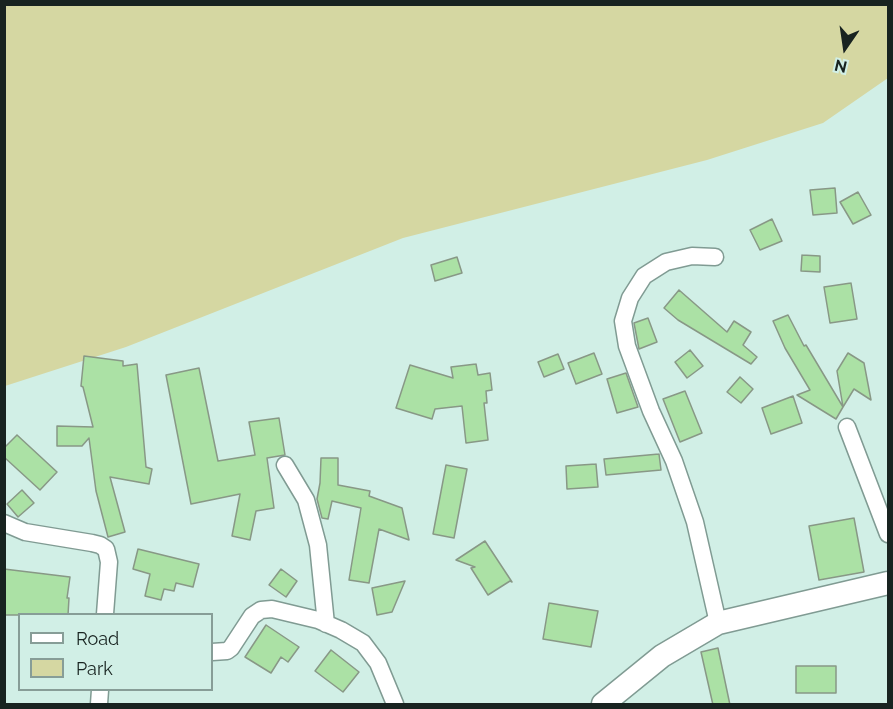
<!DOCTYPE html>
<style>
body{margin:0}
#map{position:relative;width:893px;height:709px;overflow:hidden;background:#d1efe6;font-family:Raleway,sans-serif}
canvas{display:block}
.frame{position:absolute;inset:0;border:6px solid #182320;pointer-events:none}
.legend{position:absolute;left:18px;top:613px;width:195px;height:78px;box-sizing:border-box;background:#d1efe6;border:2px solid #879d97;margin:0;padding:8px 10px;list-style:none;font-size:18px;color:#182320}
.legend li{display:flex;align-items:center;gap:12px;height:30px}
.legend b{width:30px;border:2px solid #879d97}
.north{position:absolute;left:815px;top:18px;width:60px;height:60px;-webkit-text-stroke:4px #d1efe6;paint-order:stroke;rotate:193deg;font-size:16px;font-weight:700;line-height:24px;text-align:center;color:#182320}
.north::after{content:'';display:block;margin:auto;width:21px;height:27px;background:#182320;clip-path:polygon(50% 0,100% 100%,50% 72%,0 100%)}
</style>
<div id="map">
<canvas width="893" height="709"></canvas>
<div class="frame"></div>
<ul class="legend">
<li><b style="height:8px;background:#fff"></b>Road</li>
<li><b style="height:16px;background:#d5d7a2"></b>Park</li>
</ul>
<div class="north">N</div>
</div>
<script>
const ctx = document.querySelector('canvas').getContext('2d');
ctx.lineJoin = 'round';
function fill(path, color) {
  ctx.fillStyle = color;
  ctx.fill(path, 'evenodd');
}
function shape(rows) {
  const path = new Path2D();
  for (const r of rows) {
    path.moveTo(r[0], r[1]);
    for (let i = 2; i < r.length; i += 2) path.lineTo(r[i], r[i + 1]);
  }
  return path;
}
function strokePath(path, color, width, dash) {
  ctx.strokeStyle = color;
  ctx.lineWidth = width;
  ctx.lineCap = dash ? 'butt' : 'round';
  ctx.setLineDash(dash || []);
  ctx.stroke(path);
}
fill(shape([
 [4,5,888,5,888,78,823,123,707,160,403,238,126,347,5,386]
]), '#d5d7a2');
const building = shape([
 [835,188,837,213,813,215,810,190,835,188],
 [858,192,871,215,853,224,840,202,858,192],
 [772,219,782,241,760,250,750,230,772,219],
 [802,255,820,256,820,272,801,271,802,255],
 [457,257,462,273,435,281,431,265,457,257],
 [851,283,857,319,830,323,824,287,851,283],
 [679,290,727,332,734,321,751,332,743,345,757,357,751,364,678,320,664,308,679,290],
 [788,315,804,346,806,345,843,407,836,419,797,395,810,390,785,348,773,321,788,315],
 [648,318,657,342,639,349,634,323,648,318],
 [690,350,703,366,687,378,675,362,690,350],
 [594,353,602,374,576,384,568,363,594,353],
 [848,353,864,363,871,400,854,389,843,407,837,371,848,353],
 [558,354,564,369,544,377,538,362,558,354],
 [84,356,123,361,123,366,137,364,146,467,152,469,149,484,110,477,125,532,108,537,96,491,89,438,82,446,57,446,57,426,93,427,83,387,81,386,84,356],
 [476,364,478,375,490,373,492,390,486,391,487,403,484,403,488,440,466,443,462,406,435,409,432,419,396,408,410,365,453,378,451,367,476,364],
 [199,368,218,461,255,455,249,422,279,418,285,455,267,458,274,508,256,511,250,540,232,536,240,494,191,504,166,375,199,368],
 [626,373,638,407,617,413,607,379,626,373],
 [740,377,753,389,741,403,727,392,740,377],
 [685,391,702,433,680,442,663,399,685,391],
 [793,396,802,423,771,434,762,408,793,396],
 [17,435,57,472,40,490,4,457,4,448,17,435],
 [659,454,661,470,606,475,604,459,659,454],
 [321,458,338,458,338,485,370,491,369,496,402,508,409,540,379,529,369,583,349,580,361,508,332,501,328,519,322,518,317,499,320,483,321,458],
 [596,464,598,487,567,489,566,466,596,464],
 [446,465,467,469,454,538,433,534,446,465],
 [22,490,34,503,18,517,7,504,22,490],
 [854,518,864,572,819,580,809,526,854,518],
 [485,541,512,582,510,581,488,595,471,568,475,567,456,560,485,541],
 [138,549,199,564,193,587,176,583,174,591,164,589,161,600,145,596,150,574,133,569,138,549],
 [4,569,70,577,67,598,69,598,68,615,4,615,4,569],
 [281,569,297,581,286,597,269,585,281,569],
 [405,581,392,612,377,615,372,588,405,581],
 [549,603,598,611,591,647,543,639,549,603],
 [266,625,299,647,288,662,281,657,271,673,245,657,266,625],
 [718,648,730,705,713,705,701,652,718,648],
 [331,650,359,672,343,692,315,671,331,650],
 [796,666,836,666,836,693,796,693,796,666]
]);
fill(building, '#abe1a5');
strokePath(building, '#889886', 1.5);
const street = shape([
 [715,257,692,256,666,262,644,276,630,298,623,321,627,346,651,411,674,461,695,522,718,623],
 [847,427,888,534],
 [285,465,306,500,318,545,326,624],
 [4,523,25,532,92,543,100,545,106,549,109,562,105,614],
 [212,652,227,651,231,648,252,616,261,610,272,609,318,620,341,630,363,643,378,663,395,704],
 [99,704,100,690]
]);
const secondary = shape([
 [603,704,662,656,718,623,888,583]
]);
strokePath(street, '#809b93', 19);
strokePath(secondary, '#809b93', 25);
strokePath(street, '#fff', 16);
strokePath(secondary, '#fff', 22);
</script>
